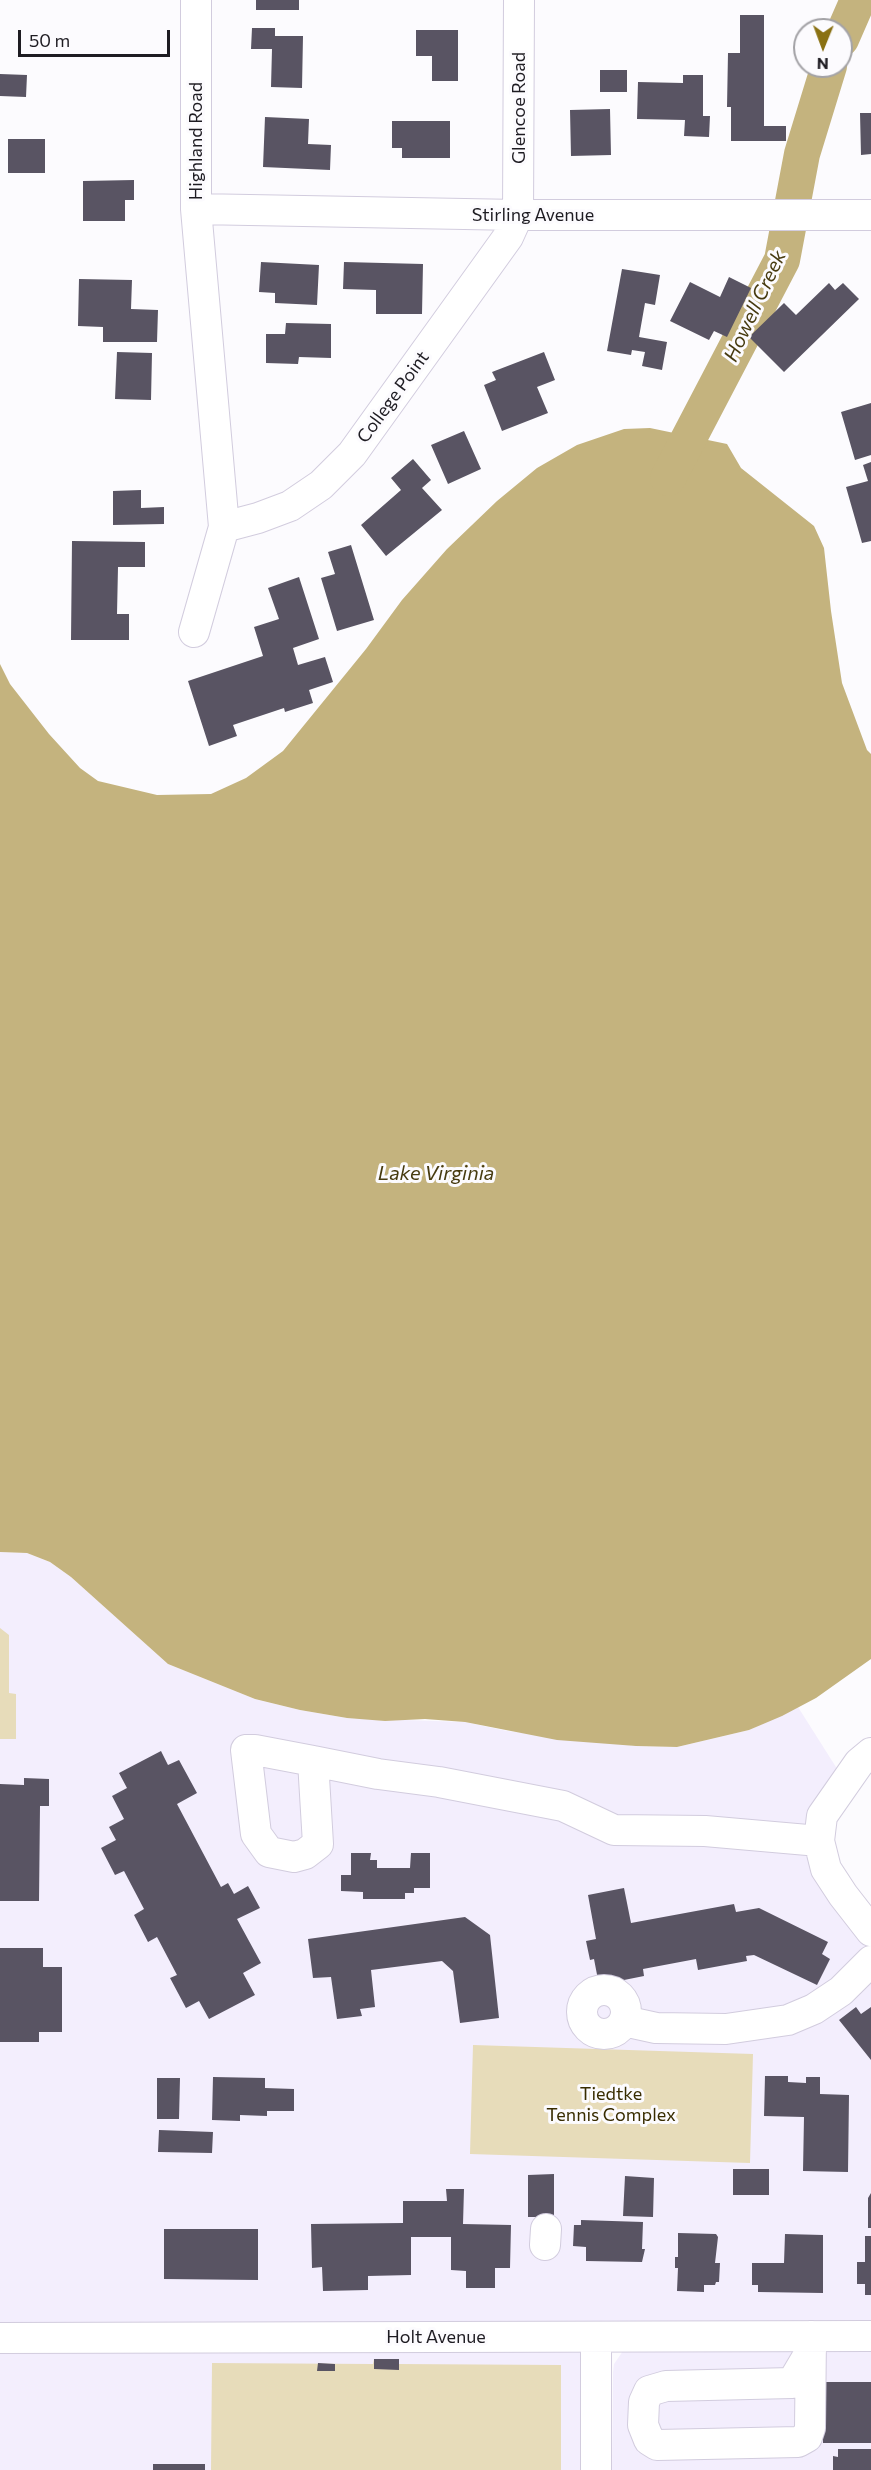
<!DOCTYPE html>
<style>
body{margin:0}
#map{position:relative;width:871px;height:2470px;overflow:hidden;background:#fcfbfe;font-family:Commissioner,sans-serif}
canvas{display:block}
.north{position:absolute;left:793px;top:18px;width:60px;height:60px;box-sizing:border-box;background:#fcfbfe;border:2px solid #a3a2a6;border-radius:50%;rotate:181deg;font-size:16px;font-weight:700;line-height:24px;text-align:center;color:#1e1c22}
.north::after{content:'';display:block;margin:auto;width:21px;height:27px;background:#8a7113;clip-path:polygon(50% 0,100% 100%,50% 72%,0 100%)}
.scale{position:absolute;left:18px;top:30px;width:152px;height:27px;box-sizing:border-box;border:3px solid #1e1c22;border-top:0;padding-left:8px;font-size:18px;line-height:21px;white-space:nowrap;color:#1e1c22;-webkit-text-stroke:4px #fcfbfe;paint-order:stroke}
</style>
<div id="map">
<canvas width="871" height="2470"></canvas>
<div class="north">N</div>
<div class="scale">50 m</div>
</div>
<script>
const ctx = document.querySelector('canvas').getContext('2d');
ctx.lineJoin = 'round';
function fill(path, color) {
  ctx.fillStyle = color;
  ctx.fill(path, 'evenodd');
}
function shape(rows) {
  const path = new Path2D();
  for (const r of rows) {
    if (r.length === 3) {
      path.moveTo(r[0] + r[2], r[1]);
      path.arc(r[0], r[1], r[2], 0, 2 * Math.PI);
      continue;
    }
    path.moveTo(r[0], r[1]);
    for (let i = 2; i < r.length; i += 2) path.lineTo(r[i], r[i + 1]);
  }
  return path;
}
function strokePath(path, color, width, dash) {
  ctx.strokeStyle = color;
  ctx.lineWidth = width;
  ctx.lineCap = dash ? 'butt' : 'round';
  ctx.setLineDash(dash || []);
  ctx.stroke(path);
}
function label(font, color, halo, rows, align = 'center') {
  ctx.font = font + ' Commissioner,sans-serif';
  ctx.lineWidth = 6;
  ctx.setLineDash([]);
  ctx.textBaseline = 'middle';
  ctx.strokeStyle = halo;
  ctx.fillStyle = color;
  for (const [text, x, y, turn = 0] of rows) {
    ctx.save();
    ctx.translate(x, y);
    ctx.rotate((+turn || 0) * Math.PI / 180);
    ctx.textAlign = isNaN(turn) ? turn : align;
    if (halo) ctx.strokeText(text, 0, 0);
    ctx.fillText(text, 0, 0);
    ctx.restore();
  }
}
fill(shape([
 [0,1552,27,1553,50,1562,71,1577,168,1664,255,1699,300,1710,347,1718,465,1722,507,1731,636,1746,677,1747,749,1730,798,1707,841,1775,817,1806,871,1941,871,2327,584,2327,583,2470,0,2470],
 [871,2347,871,2470,612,2470,613,2372,614,2364,623,2351]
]), '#f3eefd');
fill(shape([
 [0,1628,9,1635,9,1693,16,1694,16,1739,0,1739],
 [473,2045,753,2054,750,2163,470,2154],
 [374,2359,399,2359,399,2364,561,2365,561,2470,211,2470,212,2363,373,2364]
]), '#e7dcba');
fill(shape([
 [650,428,727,444,741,468,814,526,824,548,831,611,842,683,867,750,871,754,871,1659,816,1698,782,1716,749,1730,677,1747,636,1746,557,1740,465,1722,425,1719,385,1721,347,1718,300,1710,255,1699,168,1664,71,1577,50,1562,27,1553,0,1552,0,664,10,684,49,734,80,768,98,781,157,795,211,794,246,778,283,751,366,649,402,600,447,549,497,501,537,468,577,445,624,429]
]), '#c4b37e');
strokePath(shape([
 [841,39,858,0],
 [668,478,782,260,802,154,829,66]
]), '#c4b37e', 36);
fill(shape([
 [256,0,299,0,299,10,256,10],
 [740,15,764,15,764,126,786,126,786,141,731,141,731,107,727,107,728,53,740,53],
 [252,28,275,28,275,36,303,36,302,88,271,87,272,49,251,49],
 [416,30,458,30,458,81,432,81,432,56,416,56],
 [600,70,627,70,627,92,600,92],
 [0,74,27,75,26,97,0,96],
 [683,75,703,75,703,116,710,116,709,137,684,136,685,120,637,119,638,82,683,83],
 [610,109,611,155,571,156,570,110],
 [860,113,871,113,871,154,861,155],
 [265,117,309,119,308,144,331,145,330,170,263,167],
 [392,121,450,121,450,158,402,158,402,148,392,148],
 [8,139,45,139,45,173,8,173],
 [134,180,134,200,125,200,125,221,83,221,83,181],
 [261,262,319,265,317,305,275,303,275,293,259,292],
 [344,262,423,264,422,314,376,314,376,290,343,289],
 [622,269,660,275,655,305,645,303,639,337,667,342,662,370,642,366,645,352,632,350,631,355,607,351],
 [729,277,751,288,727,337,714,331,709,340,670,321,690,282,720,297],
 [79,279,132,280,131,309,158,310,157,342,103,342,103,327,78,326],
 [829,283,835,290,843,283,859,299,784,372,749,337,784,303,796,315],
 [286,323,331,324,331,358,299,357,298,364,266,363,266,334,285,334],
 [117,352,152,353,151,400,115,399],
 [544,352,555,380,537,387,548,413,502,431,484,385,496,380,492,372],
 [871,403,871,455,855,460,841,412],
 [464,431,481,469,448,484,431,445],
 [413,459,431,480,422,488,442,510,386,556,361,525,401,490,391,478],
 [871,462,871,541,862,543,846,487,868,481,863,465],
 [141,490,141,508,164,507,164,524,113,525,113,491],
 [72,541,145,542,145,567,118,567,117,614,129,614,129,640,71,640],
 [351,545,374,620,337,631,321,578,335,574,328,552],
 [299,577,319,639,293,648,298,665,325,657,333,682,309,690,313,703,285,712,284,708,233,725,237,736,209,746,188,681,263,656,254,627,279,619,268,588],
 [161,1751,168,1765,179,1760,197,1793,177,1804,221,1887,228,1883,234,1894,248,1886,260,1908,237,1919,261,1963,243,1973,255,1995,209,2019,199,2001,186,2008,170,1978,177,1975,157,1937,148,1942,134,1915,144,1909,124,1871,115,1875,101,1848,116,1840,109,1827,124,1819,112,1796,127,1788,119,1773],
 [24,1778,49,1779,49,1806,40,1806,39,1901,0,1901,0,1784,24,1785],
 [351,1853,371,1853,370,1860,377,1860,377,1868,410,1868,411,1853,430,1853,430,1888,414,1888,414,1893,405,1893,405,1899,363,1899,363,1892,341,1891,341,1875,351,1875],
 [624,1888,631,1923,734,1904,736,1912,759,1908,828,1942,822,1954,830,1959,817,1985,754,1955,746,1956,747,1961,698,1970,696,1959,643,1969,644,1976,599,1985,594,1959,590,1960,586,1941,596,1939,588,1895],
 [465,1917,490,1935,499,2018,460,2023,453,1971,442,1961,371,1970,375,2007,360,2009,362,2016,337,2019,331,1977,313,1978,308,1939],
 [0,1948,43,1948,43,1967,62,1967,62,2032,39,2032,39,2042,0,2042],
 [856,2007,861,2014,871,2007,871,2060,839,2020],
 [765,2076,788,2076,788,2082,806,2083,806,2077,820,2077,820,2094,849,2095,848,2172,803,2171,804,2117,764,2116],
 [213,2077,265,2078,265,2088,294,2089,294,2111,267,2111,267,2116,240,2115,240,2121,212,2120],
 [157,2078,180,2078,179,2119,157,2119],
 [159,2130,213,2132,212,2153,158,2152],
 [733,2169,769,2169,769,2195,733,2195],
 [554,2174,554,2217,528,2217,528,2175],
 [625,2176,654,2178,653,2217,623,2216],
 [446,2189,464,2189,463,2224,511,2225,510,2268,495,2268,495,2288,466,2288,466,2271,451,2270,451,2237,411,2237,411,2275,368,2276,368,2290,323,2291,322,2267,312,2268,311,2224,403,2223,403,2201,447,2201],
 [871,2193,871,2228,868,2228,868,2198],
 [581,2220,643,2222,642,2249,645,2249,642,2262,586,2261,586,2247,573,2246,574,2225,581,2225],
 [164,2229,258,2229,258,2280,164,2279],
 [678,2233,716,2234,718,2237,715,2263,720,2263,719,2282,716,2282,715,2285,704,2285,704,2292,677,2291,678,2268,675,2268,675,2257,678,2257],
 [785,2234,823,2235,823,2293,758,2292,758,2285,752,2285,752,2263,784,2263],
 [865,2236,871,2236,871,2295,865,2295,865,2284,857,2284,857,2262,865,2262],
 [374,2359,399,2359,399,2370,374,2369],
 [318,2363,335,2364,335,2371,317,2371],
 [822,2382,871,2382,871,2443,823,2443],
 [838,2449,871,2449,871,2470,833,2470,833,2456,838,2457],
 [153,2464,205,2464,205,2470,153,2470]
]), '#595463');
const minor = shape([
 [196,209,518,215,871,215],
 [224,527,258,518,290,506,321,485,352,454,508,237,518,215,519,0],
 [194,632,224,527,196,209,196,0],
 [871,1753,859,1763,822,1816,819,1841,826,1869,843,1895,871,1931],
 [313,1761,318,1844,305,1854,294,1857,269,1852,256,1834,246,1750,255,1750,313,1761,378,1774,439,1782,563,1806,614,1830,705,1831,819,1841],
 [604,2012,22],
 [624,2021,656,2028,726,2029,788,2020,814,2009,841,1991,871,1961],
 [545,2245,546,2229],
 [596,2337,596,2470],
 [0,2338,871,2336],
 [811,2351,792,2383,666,2386,649,2391,644,2402,643,2425,649,2440,657,2445,798,2442,807,2437,810,2428,811,2336]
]);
strokePath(minor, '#d2ccde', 32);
strokePath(minor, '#fff', 30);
label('18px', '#1e1c22', '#fcfbfe', [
 ["Glencoe Road",519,108,-90],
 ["Highland Road",196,141,-90],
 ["Stirling Avenue",533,215],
 ["College Point",393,397,-54],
 ["Holt Avenue",436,2337]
]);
label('18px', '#382c00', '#fcfbfe', [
 ["Tiedtke",611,2094],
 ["Tennis Complex",611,2115]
]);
label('italic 20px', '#473b10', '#fcfbfe', [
 ["Howell Creek",755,306,-65],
 ["Lake Virginia",436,1173]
]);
</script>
